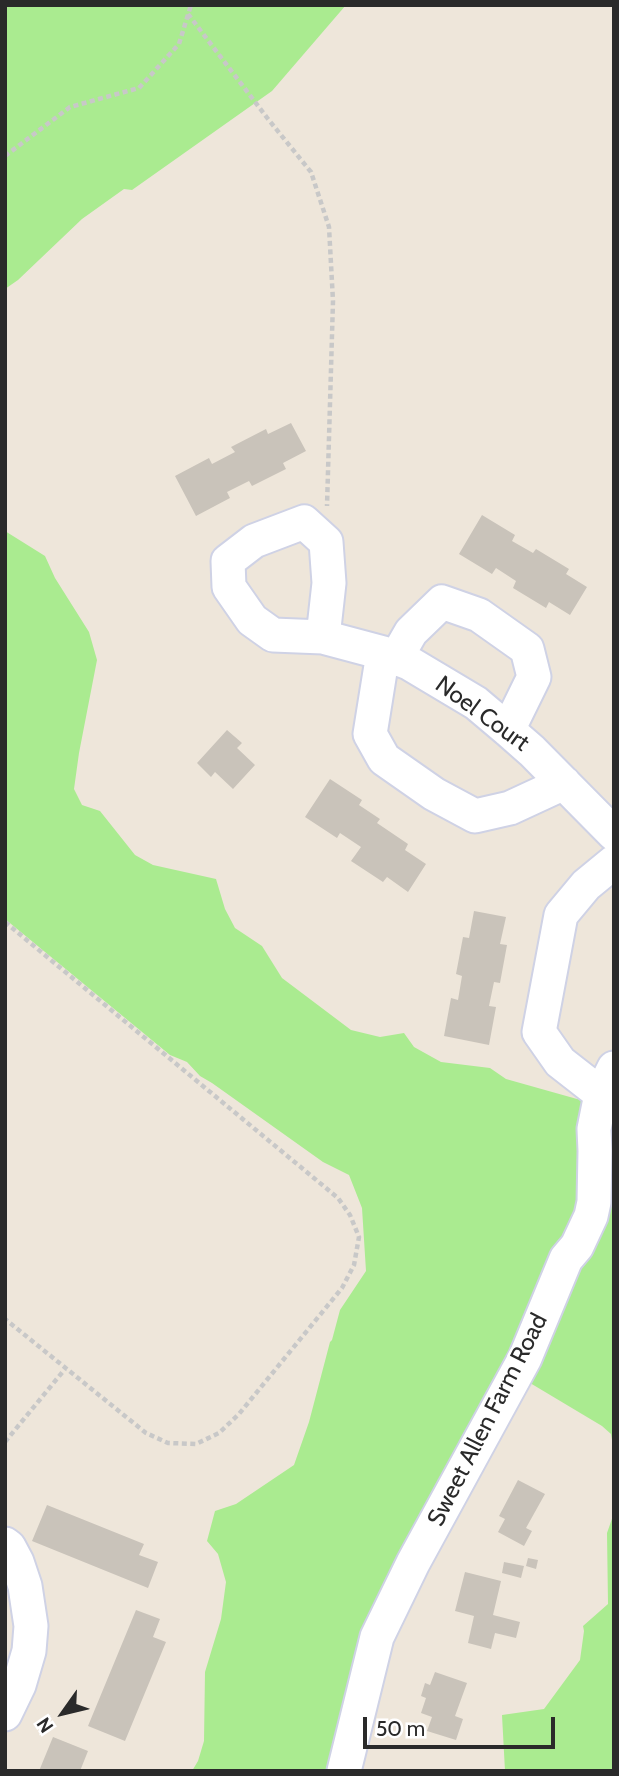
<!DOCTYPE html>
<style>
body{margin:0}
#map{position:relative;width:619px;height:1776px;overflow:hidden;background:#eee6da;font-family:Cabin,sans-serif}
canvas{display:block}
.frame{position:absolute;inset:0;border:7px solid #2a2a2a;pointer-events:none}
.north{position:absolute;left:28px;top:1678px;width:70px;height:70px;-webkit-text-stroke:5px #fff;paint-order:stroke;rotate:236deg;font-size:19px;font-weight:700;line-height:28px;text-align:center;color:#2a2a2a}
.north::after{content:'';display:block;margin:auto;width:24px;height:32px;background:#2a2a2a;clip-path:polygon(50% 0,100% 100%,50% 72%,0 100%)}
.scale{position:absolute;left:363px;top:1717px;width:192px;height:32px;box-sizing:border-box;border:4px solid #2a2a2a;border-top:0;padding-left:9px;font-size:21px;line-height:24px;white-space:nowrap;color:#2a2a2a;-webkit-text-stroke:5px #fff;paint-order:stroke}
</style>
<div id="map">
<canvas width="619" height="1776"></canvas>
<div class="frame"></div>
<div class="north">N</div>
<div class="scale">50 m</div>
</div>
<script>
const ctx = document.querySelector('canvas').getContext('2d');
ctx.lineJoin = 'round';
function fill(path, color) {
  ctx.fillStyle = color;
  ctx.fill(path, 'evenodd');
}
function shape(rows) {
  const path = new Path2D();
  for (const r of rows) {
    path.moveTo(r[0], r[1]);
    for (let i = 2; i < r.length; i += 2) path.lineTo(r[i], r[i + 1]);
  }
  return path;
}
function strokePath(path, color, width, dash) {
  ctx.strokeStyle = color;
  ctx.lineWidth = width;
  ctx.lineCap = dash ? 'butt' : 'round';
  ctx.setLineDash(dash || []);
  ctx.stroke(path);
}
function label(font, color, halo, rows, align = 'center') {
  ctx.font = font + ' Cabin,sans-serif';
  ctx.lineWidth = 5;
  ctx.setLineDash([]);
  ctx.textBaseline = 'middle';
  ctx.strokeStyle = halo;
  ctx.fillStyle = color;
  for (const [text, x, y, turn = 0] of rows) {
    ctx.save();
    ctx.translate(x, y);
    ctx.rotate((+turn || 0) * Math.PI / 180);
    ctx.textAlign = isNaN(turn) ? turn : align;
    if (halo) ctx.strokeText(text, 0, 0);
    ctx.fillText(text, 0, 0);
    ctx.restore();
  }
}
fill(shape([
 [5,5,346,5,272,91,132,190,124,189,82,219,18,280,5,289],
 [5,531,45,556,55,578,89,632,97,660,79,753,74,789,82,805,100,811,135,855,153,865,216,879,225,909,235,928,262,946,282,978,351,1030,380,1037,404,1033,414,1047,441,1062,490,1068,506,1079,577,1099,594,1102,614,1064,614,1452,611,1434,602,1426,515,1374,405,1574,340,1771,192,1771,198,1761,204,1741,205,1672,221,1619,226,1582,218,1554,207,1541,215,1511,236,1504,294,1465,309,1422,330,1342,332,1340,340,1310,366,1271,362,1208,349,1175,323,1162,212,1083,200,1076,187,1062,170,1055,5,919],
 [614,1513,614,1771,505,1771,502,1715,544,1709,580,1660,584,1631,583,1626,608,1604,607,1533]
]), '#aaeb90');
fill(shape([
 [291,423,306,451,283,463,286,469,252,486,249,481,227,492,230,498,196,516,175,476,209,458,212,464,235,452,231,447,266,429,268,434],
 [482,515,515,535,512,541,533,553,536,549,569,569,566,574,587,587,570,615,549,602,546,608,513,588,516,581,496,568,492,574,459,554],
 [227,730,242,743,237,748,255,765,233,789,215,772,211,777,197,763],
 [330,779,362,800,359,805,380,819,377,823,408,844,405,850,426,864,408,892,387,877,383,882,351,861,361,847,340,833,337,838,305,817],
 [474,911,506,917,500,944,507,945,500,983,494,982,489,1006,496,1007,489,1045,444,1036,451,998,458,1000,462,976,456,974,463,937,469,938],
 [518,1480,545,1494,526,1528,532,1531,524,1546,498,1532,505,1519,499,1516],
 [47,1505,144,1544,139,1555,158,1562,148,1588,32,1541],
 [528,1558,538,1560,536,1569,526,1566],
 [504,1562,524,1566,521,1578,502,1573],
 [465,1572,501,1581,493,1615,520,1622,516,1638,495,1633,491,1649,468,1643,474,1616,455,1611],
 [136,1610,160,1619,153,1637,166,1642,125,1741,88,1726],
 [435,1672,467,1683,455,1716,463,1719,456,1740,427,1731,432,1717,421,1713,426,1698,421,1696,425,1683,430,1685],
 [53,1737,88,1751,80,1771,39,1771]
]), '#c9c3ba');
const minor = shape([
 [323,637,329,583,326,542,304,522,254,541,228,561,229,587,252,620,273,635,323,637,383,653,409,663,476,703,508,730,532,751,614,834],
 [383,653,370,734,384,759,434,794,475,816,510,808,564,783],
 [396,658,411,632,442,602,479,615,527,649,534,677,508,730],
 [601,1094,560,1062,539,1032,561,915,586,885,614,862],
 [5,1544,9,1547,17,1562,25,1586,31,1626,29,1651,19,1685,5,1714],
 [344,1771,377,1637,413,1563,525,1358,566,1259,577,1246,591,1216,594,1202,595,1151,594,1129,601,1094,614,1068]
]);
strokePath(minor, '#cfd2e5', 37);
strokePath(shape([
 [188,14,268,119,311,172,329,227,333,301,327,506],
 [5,156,70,107,139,88,179,44,191,5],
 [5,922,338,1198,350,1215,359,1237,354,1265,342,1288,239,1414,219,1433,196,1444,168,1443,146,1433,5,1319],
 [5,1442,65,1369]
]), '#c8c8c8', 4.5, [5, 3.5]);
strokePath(minor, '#fff', 33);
label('24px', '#2a2a2a', '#fff', [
 ["Noel Court",482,714,36],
 ["Sweet Allen Farm Road",488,1420,-63]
]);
</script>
